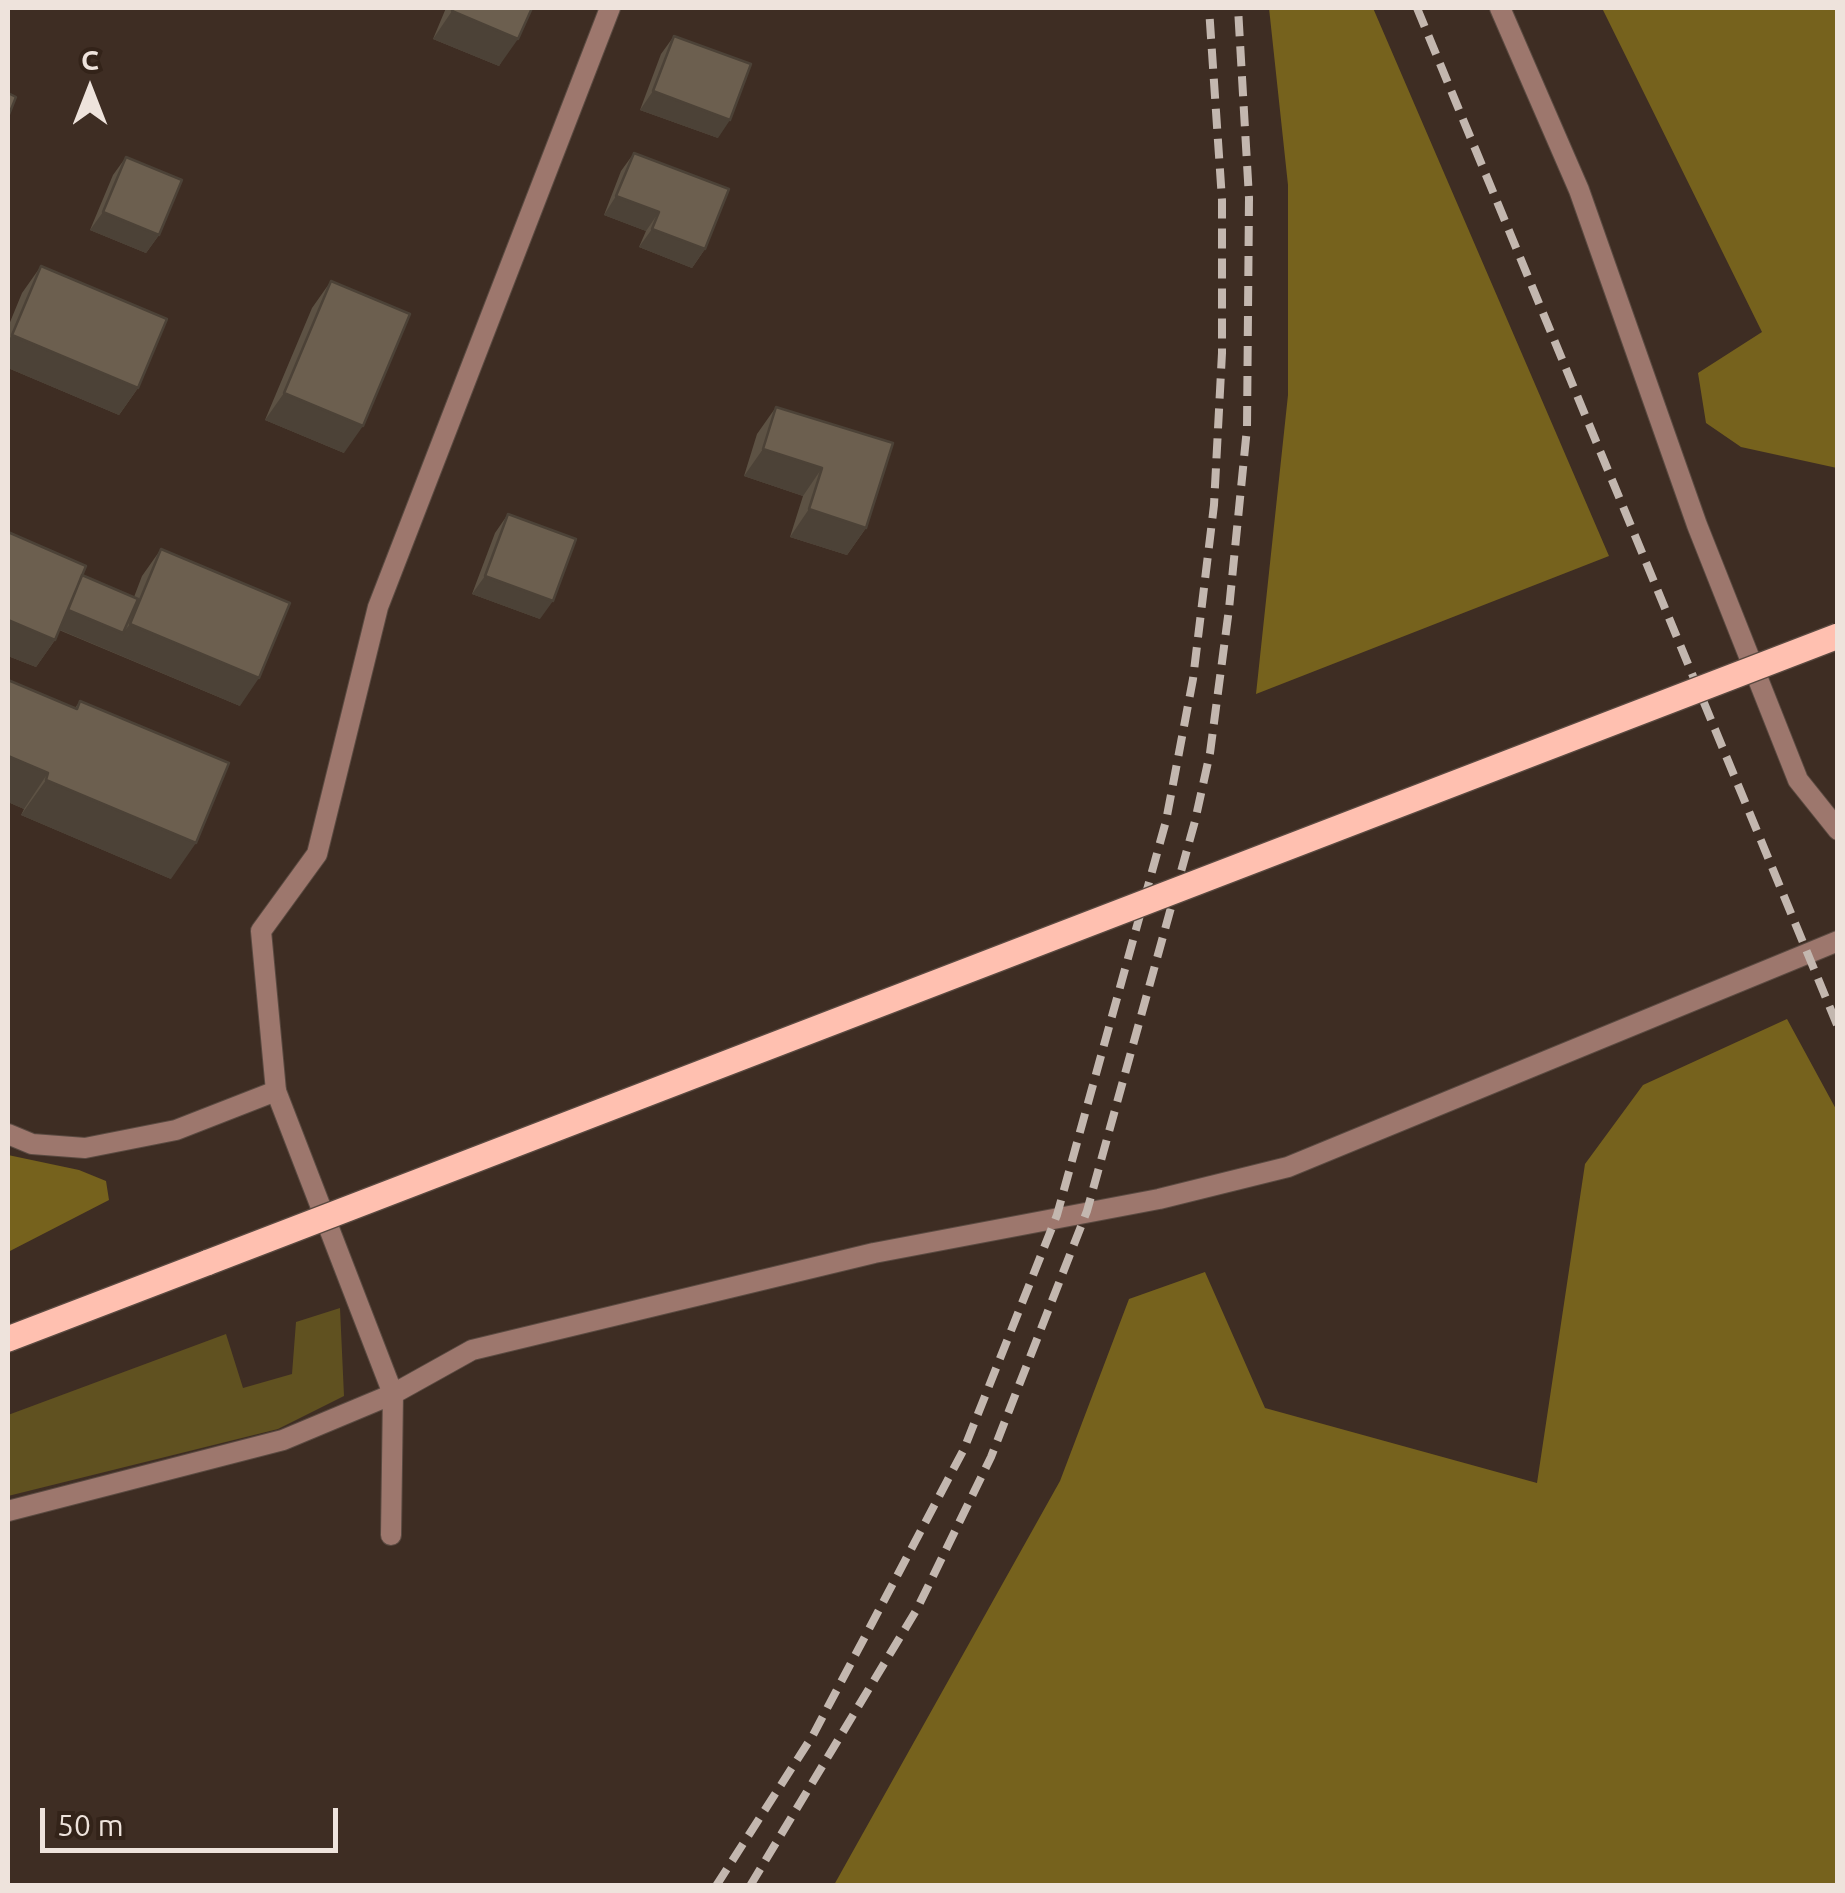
<!DOCTYPE html>
<meta charset="utf-8">
<style>
body{margin:0}
#map{position:relative;width:1845px;height:1893px;overflow:hidden;background:#3e2d23;font-family:Ubuntu,sans-serif}
canvas{display:block}
.frame{position:absolute;inset:0;border:10px solid #eee3dc;pointer-events:none}
.north{position:absolute;left:40px;top:40px;width:100px;height:100px;-webkit-text-stroke:8px #332319;paint-order:stroke;rotate:0deg;font-size:28px;font-weight:700;line-height:40px;text-align:center;color:#eee3dc}
.north::after{content:'';display:block;margin:auto;width:35px;height:45px;background:#eee3dc;clip-path:polygon(50% 0,100% 100%,50% 72%,0 100%)}
.scale{position:absolute;left:40px;top:1808px;width:298px;height:45px;box-sizing:border-box;border:5px solid #eee3dc;border-top:0;padding-left:12px;font-size:30px;line-height:35px;white-space:nowrap;color:#eee3dc;-webkit-text-stroke:8px #332319;paint-order:stroke}
</style>
<div id="map">
<canvas width="1845" height="1893"></canvas>
<div class="frame"></div>
<div class="north">С</div>
<div class="scale">50 m</div>
</div>
<script>
const ctx = document.querySelector('canvas').getContext('2d');
ctx.lineJoin = 'round';
function fill(path, color) {
  ctx.fillStyle = color;
  ctx.fill(path, 'evenodd');
}
function shape(rows) {
  const path = new Path2D();
  for (const r of rows) {
    path.moveTo(r[0], r[1]);
    for (let i = 2; i < r.length; i += 2) path.lineTo(r[i], r[i + 1]);
  }
  return path;
}
function strokePath(path, color, width, dash) {
  ctx.strokeStyle = color;
  ctx.lineWidth = width;
  ctx.lineCap = dash ? 'butt' : 'round';
  ctx.setLineDash(dash || []);
  ctx.stroke(path);
}
fill(shape([
 [340,1308,344,1396,278,1429,8,1496,8,1415,226,1334,243,1388,292,1374,296,1322]
]), '#605120');
fill(shape([
 [1269,8,1373,8,1609,556,1256,694,1288,395,1288,185],
 [1602,8,1837,8,1837,468,1741,447,1706,423,1698,373,1762,332],
 [1787,1019,1837,1111,1837,1885,834,1885,1060,1481,1129,1299,1205,1272,1265,1408,1537,1483,1585,1164,1643,1085],
 [8,1155,79,1170,106,1181,109,1200,8,1252]
]), '#76621d');
const lane = shape([
 [276,1091,393,1394,391,1535],
 [8,1511,283,1440,393,1394,472,1350,874,1253,1159,1199,1288,1167,1838,941]
]);
const street = shape([
 [1500,8,1579,190,1697,525,1798,780,1838,830],
 [8,1134,32,1144,85,1148,176,1130,276,1091,261,931,317,854,378,607,610,8]
]);
const primary = shape([
 [8,1339,209,1262]
]);
strokePath(lane, '#5a4a41', 22);
strokePath(street, '#5a4a41', 22);
strokePath(primary, '#5a4a41', 28);
strokePath(lane, '#9d776d', 20);
strokePath(street, '#9d776d', 20);
strokePath(primary, '#ffc0b0', 25);
strokePath(shape([
 [1417,8,1838,1027],
 [716,1886,813,1735,964,1449,1057,1215,1166,821,1193,679,1214,505,1222,353,1222,200,1209,8],
 [750,1886,917,1609,991,1457,1087,1211,1195,821,1210,753,1229,609,1247,428,1249,198,1238,8]
]), '#c3b7af', 8, [20, 10]);
const primaryBridge = shape([
 [209,1262,1838,636]
]);
strokePath(primaryBridge, '#5a4a41', 28, []);
strokePath(primaryBridge, '#ffc0b0', 25);
fill(shape([
 [446,8,532,8,499,66,433,39],
 [674,36,718,138,640,110,661,54],
 [634,153,705,249,692,268,639,247,646,231,604,215,621,171],
 [126,157,159,235,146,253,90,230,113,175],
 [41,266,138,388,119,415,8,368,8,327,22,293],
 [331,281,344,453,265,420,312,308],
 [776,407,866,528,847,555,790,537,803,496,744,476,757,434],
 [508,514,540,619,472,594,495,533],
 [8,532,82,575,134,597,142,576,161,549,240,706,59,630,55,640,36,667,8,656],
 [8,680,75,708,80,701,171,879,21,815,24,809,8,802]
]), '#5d5244');
fill(shape([
 [452,11,518,39,499,66,433,39],
 [653,91,730,120,718,138,640,110],
 [616,196,659,212,646,231,604,215],
 [103,212,159,235,146,253,90,230],
 [652,229,705,249,692,268,639,247],
 [12,335,138,388,119,415,8,368,8,341],
 [284,393,363,426,344,453,265,420],
 [763,449,822,468,803,496,744,476],
 [809,509,866,528,847,555,790,537],
 [485,576,553,601,540,619,472,594],
 [65,609,123,633,130,624,259,678,240,706,53,627],
 [8,620,55,640,36,667,8,656],
 [8,756,48,773,24,809,8,802],
 [46,780,196,843,171,879,21,815]
]), '#4c4237');
const building = shape([
 [453,8,532,8,518,39,452,11,453,8],
 [674,36,751,64,730,120,653,91,674,36],
 [8,93,16,97,8,117,8,93],
 [634,153,729,189,705,249,652,229,659,212,616,196,634,153],
 [126,157,182,180,159,235,103,212,126,157],
 [41,266,167,319,138,388,12,335,41,266],
 [331,281,410,314,363,426,284,393,331,281],
 [776,407,893,443,866,528,809,509,822,468,763,449,776,407],
 [508,514,576,539,553,601,485,576,508,514],
 [8,532,86,566,55,640,8,620,8,532],
 [161,549,290,603,259,678,130,624,161,549],
 [82,575,138,599,123,633,68,610,82,575],
 [8,680,77,709,80,701,229,763,196,843,46,780,48,773,8,756,8,680]
]);
fill(building, '#6c5f4f');
strokePath(building, '#4c4237', 2.5);
</script>
